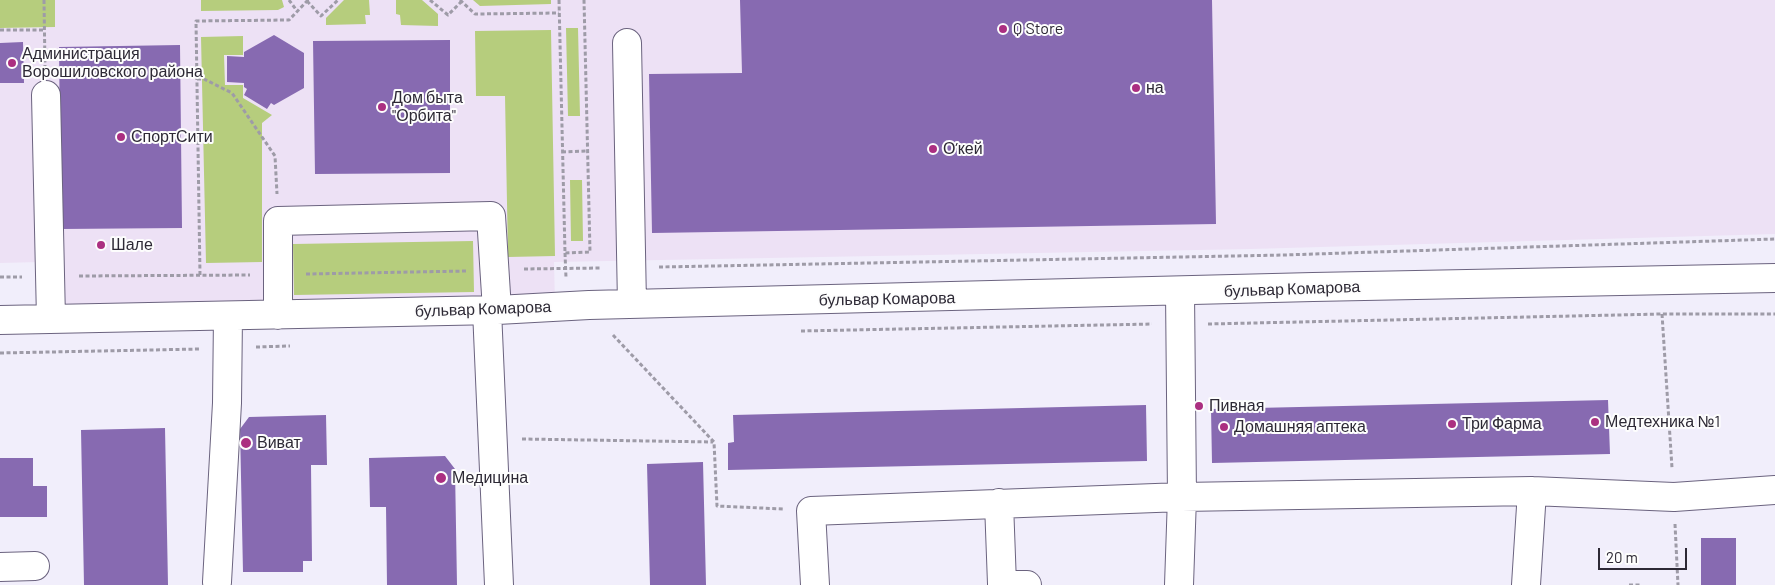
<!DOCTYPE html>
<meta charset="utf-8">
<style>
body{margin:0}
#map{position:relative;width:1775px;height:585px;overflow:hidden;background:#f1eefb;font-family:Barlow,sans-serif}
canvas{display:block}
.scale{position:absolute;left:1598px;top:548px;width:89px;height:22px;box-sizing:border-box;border:2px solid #2d2935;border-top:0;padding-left:6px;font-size:15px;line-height:18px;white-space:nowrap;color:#2d2935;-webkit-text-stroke:4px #fdfdfd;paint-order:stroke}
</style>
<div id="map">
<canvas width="1775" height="585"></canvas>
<div class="scale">20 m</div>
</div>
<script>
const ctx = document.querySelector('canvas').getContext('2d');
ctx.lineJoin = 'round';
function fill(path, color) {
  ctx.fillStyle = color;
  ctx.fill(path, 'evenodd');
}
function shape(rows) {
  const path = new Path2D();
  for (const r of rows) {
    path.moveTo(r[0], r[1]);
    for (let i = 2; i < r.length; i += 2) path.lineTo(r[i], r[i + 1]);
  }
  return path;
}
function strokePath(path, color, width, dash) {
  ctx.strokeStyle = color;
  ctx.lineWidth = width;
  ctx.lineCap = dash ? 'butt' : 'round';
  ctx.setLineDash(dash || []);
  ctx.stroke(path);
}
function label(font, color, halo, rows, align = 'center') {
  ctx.font = font + ' Barlow,sans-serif';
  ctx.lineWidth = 4;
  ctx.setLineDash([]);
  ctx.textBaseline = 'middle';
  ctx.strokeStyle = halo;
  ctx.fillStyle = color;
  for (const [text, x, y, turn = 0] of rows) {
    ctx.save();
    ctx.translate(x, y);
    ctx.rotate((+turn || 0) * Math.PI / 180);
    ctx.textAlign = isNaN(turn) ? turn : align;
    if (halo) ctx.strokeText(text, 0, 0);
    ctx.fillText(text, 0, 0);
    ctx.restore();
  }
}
fill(shape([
 [55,0,1775,0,1775,234,1251,249,554,262,555,304,42,310,40,262,0,263,0,28,55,27]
]), '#ede1f5');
fill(shape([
 [0,0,55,0,55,27,0,28],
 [201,0,282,0,284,7,278,10,201,11],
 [344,0,369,0,370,15,365,15,366,24,326,25,326,18],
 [396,0,422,0,438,14,438,26,401,25,400,15,396,14],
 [473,0,551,0,551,4,480,6],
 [566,28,578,28,580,116,568,116],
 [551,30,555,256,508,257,505,96,476,96,475,31],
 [243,36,243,55,224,55,225,85,243,85,243,98,272,115,262,123,262,262,206,263,201,37],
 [570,180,582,180,583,241,571,241],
 [473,241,474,292,294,295,293,244]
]), '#b6cd7d');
fill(shape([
 [740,0,1212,0,1216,224,652,233,649,74,742,73],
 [274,35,304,53,304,88,274,105,271,103,267,109,244,95,247,89,244,87,244,83,227,82,227,56,244,57,244,52],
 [450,40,450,173,315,174,313,41],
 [23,42,24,83,0,83,0,43],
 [180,45,182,228,61,229,59,47],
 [1608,400,1610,454,1212,463,1211,409],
 [1146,405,1147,461,728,470,728,443,734,442,733,415],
 [326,415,327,465,311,465,312,561,303,561,303,572,243,572,240,429,249,417],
 [165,428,168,585,84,585,81,430],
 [445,456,455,469,457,585,387,585,386,507,370,507,369,458],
 [0,458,33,458,33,486,47,486,47,517,0,517],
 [703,462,706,585,650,585,647,464],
 [1701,538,1736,538,1736,585,1701,585]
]), '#876ab1');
const minor = shape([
 [627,43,632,304],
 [46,95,51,319],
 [1180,292,1182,497,1532,491,1674,497,1775,490],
 [487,310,499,585],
 [278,315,278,221,491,216,497,310],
 [0,320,497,310,589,305,1313,287,1775,278],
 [999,503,1002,584],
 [0,567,35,566],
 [217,582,227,403,228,316],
 [815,585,811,511,1182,497,1179,585],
 [1002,585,1027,585],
 [1526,585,1532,491]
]);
strokePath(minor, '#6b637f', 30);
strokePath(shape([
 [44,0,45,67],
 [289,0,297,11],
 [430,0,448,15,463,0],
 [460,0,475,14,559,13],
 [559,0,565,253,590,252,584,0],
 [307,1,321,16,338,0],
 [0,30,44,30],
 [197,79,204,79,232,93,275,156,277,194],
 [562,152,587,151],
 [565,253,566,278],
 [659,267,1284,255,1775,239],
 [524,269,602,268],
 [306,274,467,271],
 [200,275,196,21,289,20,308,0],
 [79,276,250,275],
 [0,277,22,277],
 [1662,314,1672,468],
 [1208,324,1662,314,1775,314],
 [801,331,1152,324],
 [613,335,714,442,717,506,783,509],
 [256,347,290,346],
 [0,353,200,349],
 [522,439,713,442],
 [1675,524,1678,585],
 [1629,585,1640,585]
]), '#9e9ba7', 3, [4, 2.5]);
strokePath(minor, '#fff', 28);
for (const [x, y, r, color] of [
 [1003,29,5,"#ab2f81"],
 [12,63,5,"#ab2f81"],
 [1136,88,5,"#ab2f81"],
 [382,107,5,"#ab2f81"],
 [121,137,5,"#ab2f81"],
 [933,149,5,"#ab2f81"],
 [101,245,5,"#ab2f81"],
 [1199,406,5,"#ab2f81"],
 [1595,422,5,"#ab2f81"],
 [1452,424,5,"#ab2f81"],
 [1224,427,5,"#ab2f81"],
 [246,443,6,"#ab2f81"],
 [441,478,6,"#ab2f81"]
]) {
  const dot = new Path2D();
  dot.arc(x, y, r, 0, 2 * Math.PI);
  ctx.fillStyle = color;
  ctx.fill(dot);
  strokePath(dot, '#fdfdfd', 2);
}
label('16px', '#2d2935', '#fdfdfd', [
 ["Q Store",1013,29],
 ["Администрация",22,54],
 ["Ворошиловского района",22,72],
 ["на",1146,88],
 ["Дом быта",392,98],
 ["\"Орбита\"",392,116],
 ["СпортСити",131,137],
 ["О’кей",943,149],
 ["Шале",111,245],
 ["Пивная",1209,406],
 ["Медтехника №1",1605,422],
 ["Три Фарма",1462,424],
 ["Домашняя аптека",1234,427],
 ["Виват",257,443],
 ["Медицина",452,478]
], 'left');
label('16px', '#2d2935', '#fdfdfd', [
 ["бульвар Комарова",1292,289,-2],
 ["бульвар Комарова",887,299,-1],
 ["бульвар Комарова",483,309,-2]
]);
</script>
